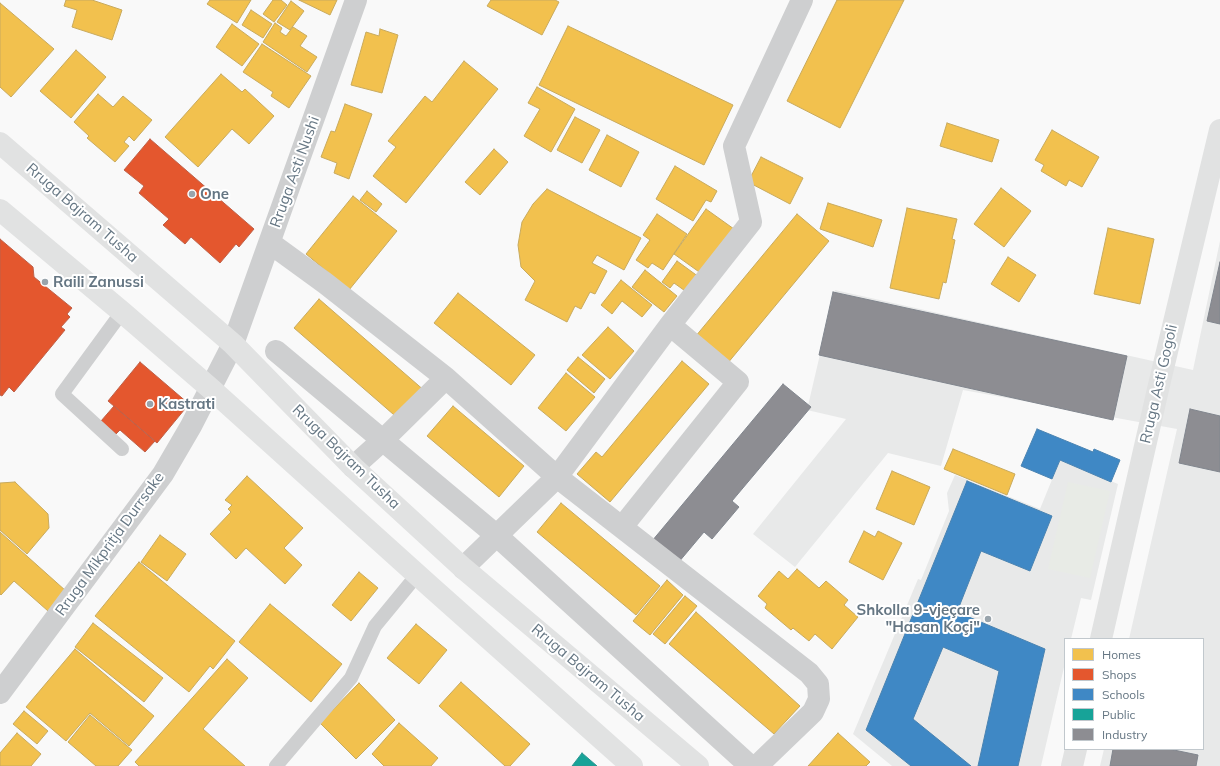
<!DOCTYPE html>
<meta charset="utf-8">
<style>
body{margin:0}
#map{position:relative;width:1220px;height:766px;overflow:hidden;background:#f9f9f9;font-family:Mulish,sans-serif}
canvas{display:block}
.legend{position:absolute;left:1064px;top:638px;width:140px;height:112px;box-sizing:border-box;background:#fff;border:1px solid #c1c8cd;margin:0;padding:5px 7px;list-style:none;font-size:12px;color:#657683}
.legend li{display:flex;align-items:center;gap:8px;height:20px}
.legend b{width:20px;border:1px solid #c1c8cd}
</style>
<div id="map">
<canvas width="1220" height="766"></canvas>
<ul class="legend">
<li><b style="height:11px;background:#f2c14e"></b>Homes</li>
<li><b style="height:11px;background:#e4572e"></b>Shops</li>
<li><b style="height:11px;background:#3f88c5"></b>Schools</li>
<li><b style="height:11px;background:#17a398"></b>Public</li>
<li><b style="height:11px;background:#8d8d92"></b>Industry</li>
</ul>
</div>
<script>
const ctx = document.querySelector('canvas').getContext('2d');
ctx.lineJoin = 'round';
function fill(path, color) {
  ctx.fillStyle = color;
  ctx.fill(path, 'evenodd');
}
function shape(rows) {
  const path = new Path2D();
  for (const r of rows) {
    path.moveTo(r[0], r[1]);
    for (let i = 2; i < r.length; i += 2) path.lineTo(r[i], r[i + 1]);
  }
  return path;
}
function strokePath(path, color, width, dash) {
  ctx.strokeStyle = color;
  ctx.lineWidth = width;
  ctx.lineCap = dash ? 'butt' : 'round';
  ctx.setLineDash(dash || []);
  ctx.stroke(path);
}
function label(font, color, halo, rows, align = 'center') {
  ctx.font = font + ' Mulish,sans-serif';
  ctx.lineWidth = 4;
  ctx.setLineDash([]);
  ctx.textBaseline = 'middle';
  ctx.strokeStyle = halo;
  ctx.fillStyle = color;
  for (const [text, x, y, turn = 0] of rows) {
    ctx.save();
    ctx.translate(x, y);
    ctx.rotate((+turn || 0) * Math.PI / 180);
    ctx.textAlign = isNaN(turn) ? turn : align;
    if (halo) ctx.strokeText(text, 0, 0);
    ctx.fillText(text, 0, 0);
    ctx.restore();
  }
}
fill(shape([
 [1220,241,1220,766,1100,766,1104,749,1203,749,1203,639,1129,639,1177,429,963,390,941,466,888,453,795,567,753,534,846,419,807,410,835,290,1193,370],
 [1060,460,1118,484,1091,600,1081,598,1071,639,1065,639,1065,663,1041,766,892,766,853,734,918,579,921,580,949,511,947,493,955,475,1040,509]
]), '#e8e9e9');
fill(shape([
 [1068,482,1110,491,1090,578,1048,569]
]), '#e8ebe6');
const homes = shape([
 [66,0,92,0,122,10,112,40,72,27,77,10,64,6,66,0],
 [210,0,251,0,237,23,207,4,210,0],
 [273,0,281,0,287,5,274,22,263,14,273,0],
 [299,0,337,0,330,15,299,0],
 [491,0,555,0,559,2,542,35,487,6,491,0],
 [837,0,904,0,840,128,787,101,837,0],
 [291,1,304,11,290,30,277,22,291,1],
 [0,3,54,49,11,97,0,87,0,3],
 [251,10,272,24,263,38,242,25,251,10],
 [275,23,282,28,280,32,286,36,293,27,307,36,300,46,317,57,307,72,263,42,275,23],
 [232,24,259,44,242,66,216,47,232,24],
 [568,26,733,105,704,165,539,85,568,26],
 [380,29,398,35,382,93,351,85,366,32,379,36,380,29],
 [262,44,311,76,289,108,271,96,273,92,243,72,262,44],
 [76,50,106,77,71,118,40,91,76,50],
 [464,61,498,89,406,203,373,176,396,147,388,141,425,96,432,102,464,61],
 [221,74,242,92,245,89,274,116,249,144,232,129,198,167,165,137,221,74],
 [537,87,575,109,551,152,524,136,540,109,528,103,537,87],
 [98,94,113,107,123,96,152,120,134,141,129,136,124,142,129,146,115,162,87,138,89,136,74,122,98,94],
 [345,104,372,114,349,179,334,173,337,163,321,157,331,131,335,132,345,104],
 [575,117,600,130,582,163,557,150,575,117],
 [947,123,999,140,992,162,940,146,947,123],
 [1052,130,1099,157,1082,187,1069,180,1066,186,1041,171,1044,165,1035,160,1052,130],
 [607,135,639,152,621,187,589,170,607,135],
 [494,149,508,162,480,195,465,182,494,149],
 [761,157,803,178,790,204,748,182,761,157],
 [675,166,717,191,711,202,706,200,693,221,656,199,675,166],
 [1001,188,1031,211,1004,247,974,224,1001,188],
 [547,189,641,238,624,270,597,255,592,263,607,271,595,294,590,292,581,309,575,306,567,322,525,300,535,281,521,267,518,245,522,222,533,204,547,189],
 [367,191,382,204,376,212,360,200,367,191],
 [353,196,397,231,349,290,306,254,353,196],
 [828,203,882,220,873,247,820,229,828,203],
 [907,208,957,219,952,239,955,240,946,283,943,282,939,299,890,288,907,208],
 [706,209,734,229,702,274,674,254,706,209],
 [657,214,687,234,663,270,652,263,648,268,636,260,650,240,643,235,657,214],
 [797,214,829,241,727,364,695,337,797,214],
 [1108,228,1154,239,1140,304,1094,294,1108,228],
 [1008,257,1036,275,1019,302,991,284,1008,257],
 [677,261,699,277,688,293,674,283,670,288,662,282,677,261],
 [645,270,677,296,664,312,632,287,645,270],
 [621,280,652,305,642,317,622,301,612,314,601,305,621,280],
 [458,293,535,355,511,385,434,323,458,293],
 [319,299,426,392,401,421,294,328,319,299],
 [608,327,634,351,610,379,582,355,608,327],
 [578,357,605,379,594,393,567,370,578,357],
 [682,361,709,384,610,502,577,474,596,452,602,457,682,361],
 [566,373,595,397,566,431,538,408,566,373],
 [453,406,524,466,499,497,427,436,453,406],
 [953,449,1015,474,1007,495,944,469,953,449],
 [892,471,930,487,914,525,876,509,892,471],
 [247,476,303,528,284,548,302,565,285,584,246,548,236,559,210,534,231,512,228,509,232,505,225,500,247,476],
 [15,482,48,514,49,528,27,554,0,530,0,483,15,482],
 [561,503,660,586,636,615,537,532,561,503],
 [864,531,875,537,878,531,902,543,883,580,849,562,864,531],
 [0,532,66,591,48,611,14,581,1,595,0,594,0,532],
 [160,535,186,554,167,581,141,562,160,535],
 [139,562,235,641,213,669,210,666,189,692,95,616,139,562],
 [797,569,819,588,826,581,848,600,844,605,858,617,832,649,815,634,809,641,793,628,791,630,765,608,767,604,758,596,779,571,788,579,797,569],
 [359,572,378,588,351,621,332,605,359,572],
 [667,580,683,595,650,635,633,621,667,580],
 [685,596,697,606,665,644,653,634,685,596],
 [270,604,342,664,311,702,239,642,270,604],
 [696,612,800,706,774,734,669,644,696,612],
 [93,623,163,678,144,702,75,647,93,623],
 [416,624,447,650,419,684,387,658,416,624],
 [75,649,154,716,129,746,90,713,66,741,26,707,75,649],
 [227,659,248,678,203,729,245,766,139,766,135,762,227,659],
 [461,682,530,744,510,766,505,766,439,706,461,682],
 [359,683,395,720,356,759,320,723,359,683],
 [24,711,48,731,37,744,13,724,24,711],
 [90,715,132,750,118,766,96,766,68,742,90,715],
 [399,723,438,758,431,766,384,766,372,754,399,723],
 [17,733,41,754,31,766,0,766,0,753,17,733],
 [838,733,870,762,866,766,808,766,838,733]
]);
fill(homes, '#f2c14e');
strokePath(homes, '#c8aa5e', 1);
const shops = shape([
 [150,139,254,229,239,247,236,244,220,263,191,237,185,244,163,225,169,219,139,193,144,186,124,170,150,139],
 [0,239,33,267,34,277,72,308,67,314,70,317,61,327,65,330,14,392,9,387,2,396,0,395,0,239],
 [140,362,189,404,157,443,108,401,140,362],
 [114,406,155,441,145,452,120,430,116,434,101,421,114,406]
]);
fill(shops, '#e4572e');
strokePath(shops, '#be6048', 1);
const schools = shape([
 [1037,429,1093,452,1094,449,1120,460,1111,482,1060,460,1052,479,1021,466,1037,429],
 [967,481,1052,516,1030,571,981,551,957,612,1045,649,1018,766,978,766,999,671,943,647,913,719,971,766,911,766,866,730,967,481]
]);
fill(schools, '#3f88c5');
strokePath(schools, '#4a83b1', 1);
const public = shape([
 [582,753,597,766,572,766,582,753]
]);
fill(public, '#17a398');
strokePath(public, '#2e9692', 1);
const industry = shape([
 [1220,262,1220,324,1207,321,1220,262],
 [833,292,1127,356,1113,420,819,355,833,292],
 [783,384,811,407,732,501,739,507,712,539,704,532,678,563,652,541,783,384],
 [1190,409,1220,416,1220,472,1179,463,1190,409],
 [1113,749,1169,749,1198,755,1196,766,1110,766,1113,749]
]);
fill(industry, '#8d8d92');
strokePath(industry, '#81868e', 1);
strokePath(shape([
 [122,312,62,394,122,449],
 [276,766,351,678,375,626,417,575]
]), '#cecfd0', 14);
strokePath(shape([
 [270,243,325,283,446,378,557,477,809,673,818,684,819,699,813,712,757,766],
 [276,351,496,535,750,766],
 [353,467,383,440,446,378],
 [622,527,738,382,670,325],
 [463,568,557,477,670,325,751,222,734,146,802,0],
 [0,693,163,474,191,426,233,344,356,0]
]), '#cecfd0', 22);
strokePath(shape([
 [0,143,233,344,353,467,463,568,698,766],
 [0,210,122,312,210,388,432,588,632,766],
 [1101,639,1159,385,1220,130],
 [1072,766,1076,749]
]), '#e1e2e2', 22);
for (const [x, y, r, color] of [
 [192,194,4,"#99a4ac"],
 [45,282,4,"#99a4ac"],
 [150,404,4,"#99a4ac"],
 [988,619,4,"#99a4ac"]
]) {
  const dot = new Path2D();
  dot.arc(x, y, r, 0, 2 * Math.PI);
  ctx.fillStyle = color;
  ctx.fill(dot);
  strokePath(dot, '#fff', 1.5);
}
label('15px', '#657683', '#fff', [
 ["Rruga Asti Nushi",295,172,-70],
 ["Rruga Bajram Tusha",82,213,41],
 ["Rruga Asti Gogoli",1159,384,-77],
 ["Rruga Bajram Tusha",346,457,44],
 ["Rruga Mikpritja Durrsake",110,544,-54],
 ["Rruga Bajram Tusha",588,673,40]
]);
label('bold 15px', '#657683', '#fff', [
 ["One",200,194],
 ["Raili Zanussi",53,282],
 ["Kastrati",158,404],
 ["Shkolla 9-vjeçare",980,610,"right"],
 ["\"Hasan Koçi\"",980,627,"right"]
], 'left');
</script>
